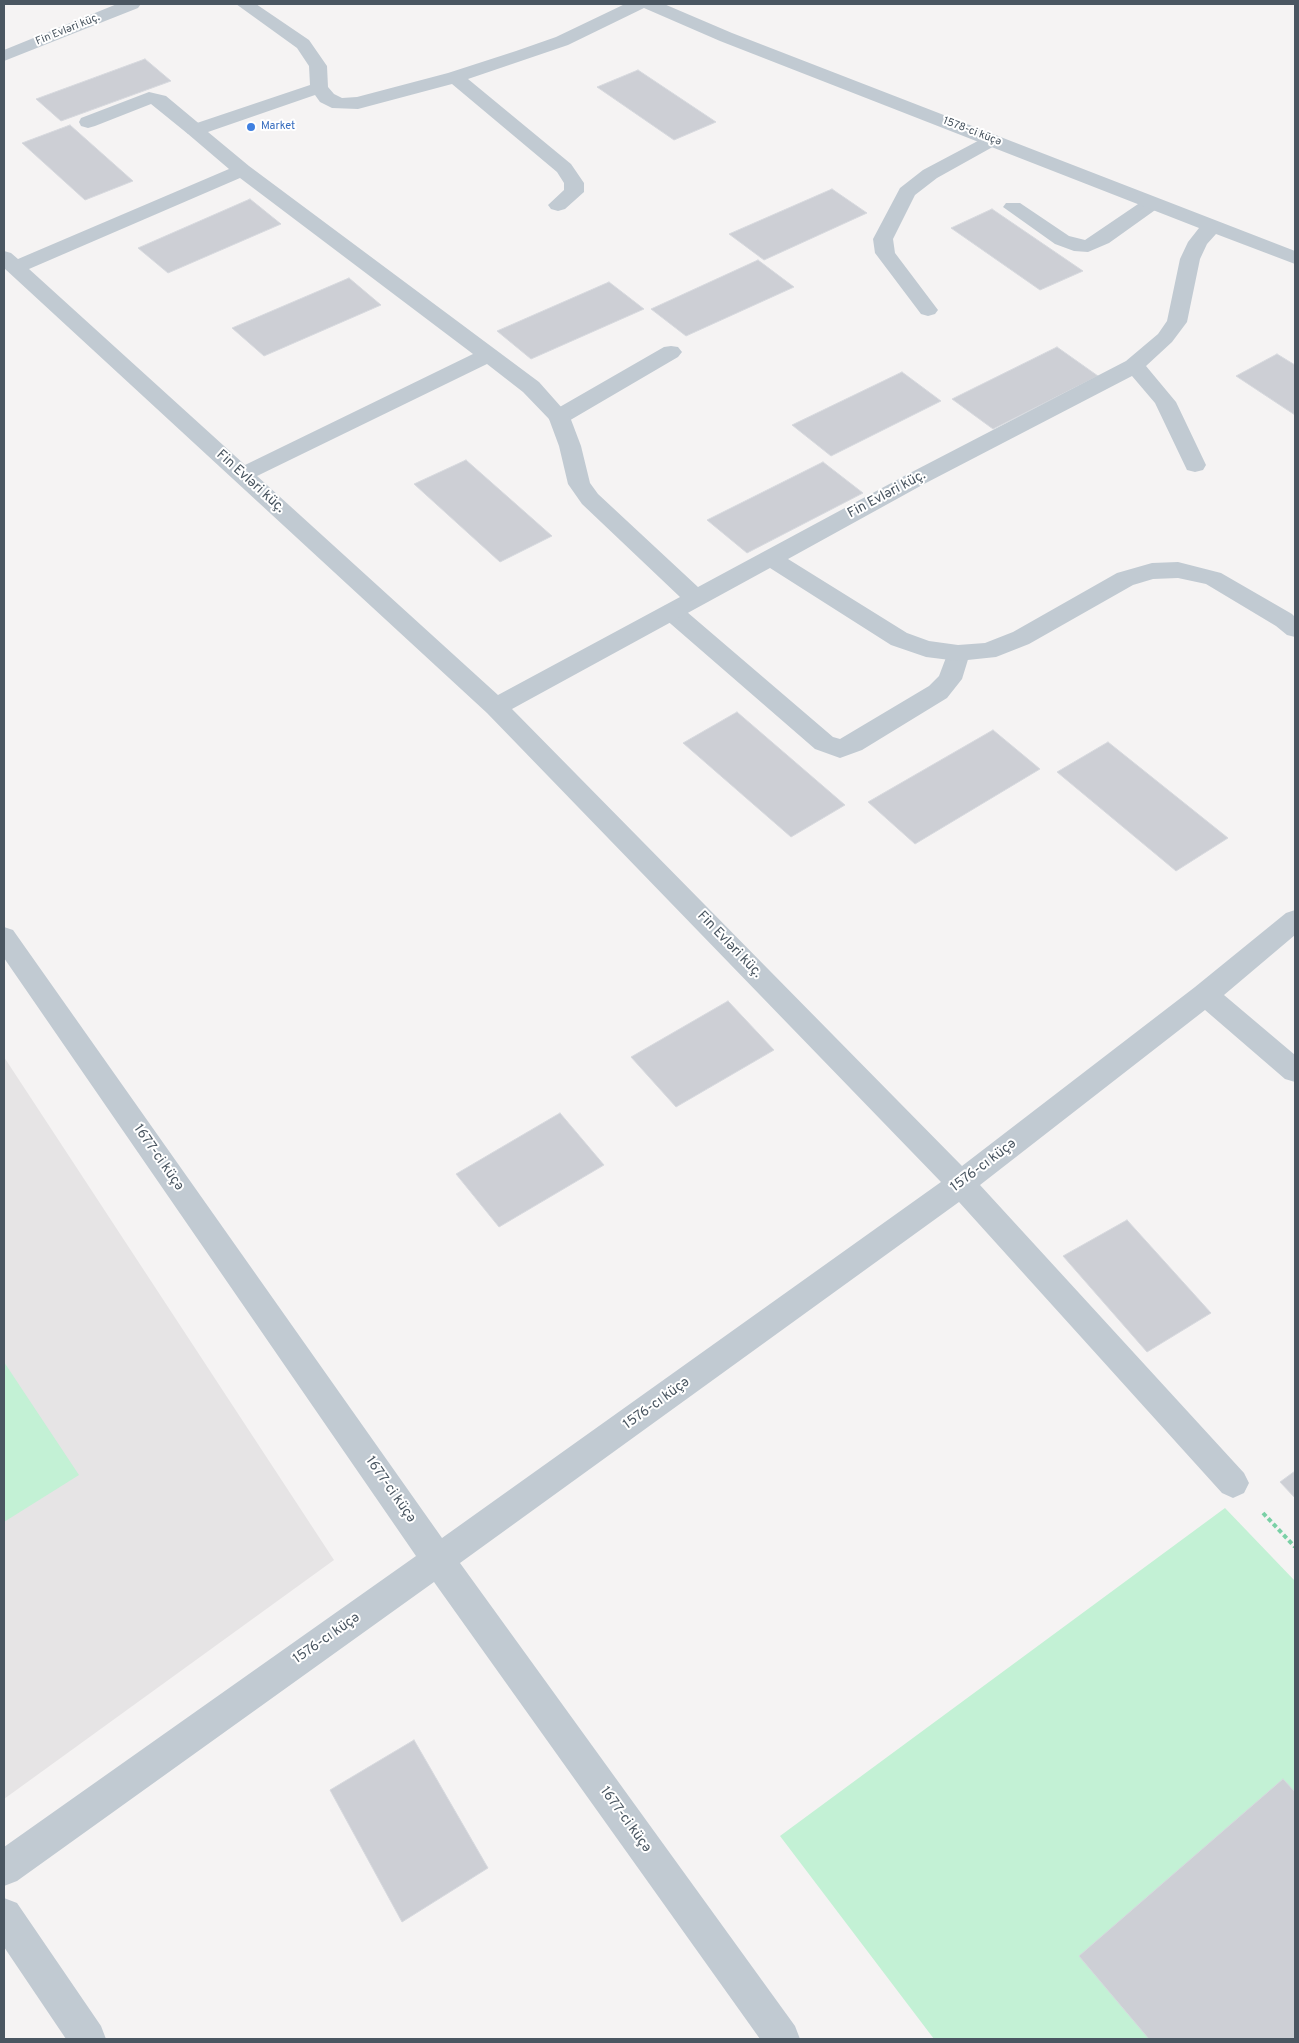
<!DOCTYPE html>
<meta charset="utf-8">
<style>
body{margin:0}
#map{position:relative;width:1299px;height:2043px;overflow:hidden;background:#f5f3f3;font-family:Overpass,sans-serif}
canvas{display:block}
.frame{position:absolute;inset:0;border:5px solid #4a5661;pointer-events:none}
</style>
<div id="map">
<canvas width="1299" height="2043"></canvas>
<div class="frame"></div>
</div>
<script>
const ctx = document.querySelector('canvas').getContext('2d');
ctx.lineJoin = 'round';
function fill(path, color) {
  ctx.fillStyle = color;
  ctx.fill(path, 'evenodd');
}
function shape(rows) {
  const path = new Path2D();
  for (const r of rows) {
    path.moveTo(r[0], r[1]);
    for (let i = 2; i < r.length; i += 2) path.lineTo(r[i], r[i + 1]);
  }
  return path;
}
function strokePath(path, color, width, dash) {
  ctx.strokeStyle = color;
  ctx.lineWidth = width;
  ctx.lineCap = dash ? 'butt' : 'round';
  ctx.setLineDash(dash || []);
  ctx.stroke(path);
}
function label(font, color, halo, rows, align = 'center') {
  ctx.font = font + ' Overpass,sans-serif';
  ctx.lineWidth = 4;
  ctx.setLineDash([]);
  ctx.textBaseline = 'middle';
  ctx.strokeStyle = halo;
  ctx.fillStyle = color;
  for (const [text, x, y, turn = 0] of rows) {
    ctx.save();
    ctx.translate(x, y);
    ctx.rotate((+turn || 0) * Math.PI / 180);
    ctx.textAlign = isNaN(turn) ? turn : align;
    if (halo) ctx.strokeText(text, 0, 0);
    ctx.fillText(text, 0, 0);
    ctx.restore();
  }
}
fill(shape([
 [4,1057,334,1560,4,1799]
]), '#e6e4e5');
fill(shape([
 [4,1362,79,1475,4,1522],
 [1225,1508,1295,1581,1295,2039,934,2039,780,1836]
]), '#c3f1d5');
const building = shape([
 [145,59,171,81,61,121,36,99,145,59],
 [638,70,716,122,674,140,597,87,638,70],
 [70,125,133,181,85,200,22,143,70,125],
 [832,189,867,213,764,260,729,234,832,189],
 [250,199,281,224,168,273,138,248,250,199],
 [992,209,1083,271,1040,290,951,228,992,209],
 [758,260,794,287,686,336,651,309,758,260],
 [349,278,381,305,264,356,232,328,349,278],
 [609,282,644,309,531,359,497,331,609,282],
 [1057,347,1098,376,993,429,952,399,1057,347],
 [1277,354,1295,365,1295,415,1236,376,1277,354],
 [902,372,941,401,831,456,792,425,902,372],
 [466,460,552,536,500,562,414,484,466,460],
 [823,462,863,493,747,553,707,520,823,462],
 [737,712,845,805,791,837,683,743,737,712],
 [993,730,1040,769,915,844,868,802,993,730],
 [1108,742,1228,838,1176,871,1057,772,1108,742],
 [728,1001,774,1050,676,1107,631,1057,728,1001],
 [560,1113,604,1165,499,1227,456,1174,560,1113],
 [1127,1220,1211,1313,1147,1352,1063,1256,1127,1220],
 [1295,1471,1295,1498,1280,1482,1295,1471],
 [414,1740,488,1868,402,1922,330,1790,414,1740],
 [1283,1779,1295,1792,1295,2039,1149,2039,1079,1956,1283,1779]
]);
fill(building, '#cdcfd5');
strokePath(building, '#d7d9de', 1);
strokePath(shape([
 [1263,1513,1295,1547]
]), '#7ad0a6', 4, [4.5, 3]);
fill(shape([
 [149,92,166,96,202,126,205,130,202,134,188,134,151,104,95,126,88,128,81,126,79,122,81,118,149,92],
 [991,134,998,136,1001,140,998,144,937,178,915,195,893,239,895,253,938,310,935,314,928,316,921,314,875,253,873,239,900,188,923,170,991,134],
 [1151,198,1158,200,1161,204,1158,208,1109,243,1088,252,1074,251,1055,244,1003,207,1006,203,1020,203,1069,236,1085,240,1144,200,1151,198],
 [671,346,678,347,682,352,678,357,567,422,559,424,551,422,548,417,551,412,664,347,671,346],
 [672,604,680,606,833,737,840,739,929,686,939,676,950,647,958,645,966,647,970,653,962,679,947,698,862,750,840,758,815,749,664,618,660,612,664,606,672,604]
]), '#c1cad2');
fill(shape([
 [117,4,141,4,138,8,4,61,4,50,117,4],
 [236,4,256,4,309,40,327,66,328,87,334,94,342,98,357,97,448,73,516,51,556,37,625,4,664,4,732,33,1295,251,1295,264,1216,234,1207,244,1200,259,1187,322,1172,342,1146,366,1176,402,1206,465,1203,470,1195,472,1187,470,1155,403,1132,376,924,484,788,559,907,633,929,641,958,645,985,643,1013,632,1117,573,1152,563,1178,562,1221,573,1292,614,1295,617,1295,637,1287,635,1276,626,1206,584,1178,578,1153,579,1133,585,1029,644,996,657,958,661,926,657,891,645,770,568,512,709,962,1166,1195,987,1286,913,1295,910,1295,935,1224,995,1295,1055,1295,1082,1285,1079,1205,1010,980,1185,1244,1473,1249,1483,1244,1493,1233,1498,1222,1493,959,1202,460,1563,795,2026,800,2039,760,2039,434,1582,17,1881,4,1886,4,1847,416,1556,4,958,4,927,13,930,442,1538,941,1182,487,713,4,268,4,251,11,253,18,259,229,169,188,134,185,130,188,126,310,85,309,66,297,48,236,4],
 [644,8,720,41,1199,228,1188,242,1180,259,1167,321,1158,334,1126,361,908,474,698,587,598,494,590,483,581,446,570,417,539,382,249,166,208,132,315,95,320,102,332,108,358,109,452,84,557,172,564,183,564,190,548,205,551,209,558,211,565,209,584,192,584,183,571,164,468,79,568,45,644,8],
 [240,178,473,354,245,465,29,269,240,178],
 [487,364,523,392,549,419,559,446,568,484,582,504,680,597,498,695,257,476,487,364],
 [4,1898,17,1903,101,2026,106,2039,66,2039,4,1947,4,1898]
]), '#c1cad2');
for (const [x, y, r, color] of [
 [251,127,5,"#3f7fe0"]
]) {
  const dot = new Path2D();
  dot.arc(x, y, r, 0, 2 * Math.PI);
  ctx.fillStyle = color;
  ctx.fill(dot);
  strokePath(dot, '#fff', 2);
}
label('11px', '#4a5661', '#fff', [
 ["Fin Evləri küç.",68,30,-22],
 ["1578-ci küçə",972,132,21]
]);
label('11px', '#366cbe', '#fff', [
 ["Market",261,127]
], 'left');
label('14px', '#4a5661', '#fff', [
 ["Fin Evləri küç.",250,482,42],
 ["Fin Evləri küç.",887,495,-28],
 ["Fin Evləri küç.",729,945,46],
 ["1677-ci küçə",158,1158,55],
 ["1576-cı küçə",984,1166,-37],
 ["1576-cı küçə",657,1404,-36],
 ["1677-ci küçə",390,1490,55],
 ["1576-cı küçə",327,1639,-35],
 ["1677-ci küçə",625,1820,54]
]);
</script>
